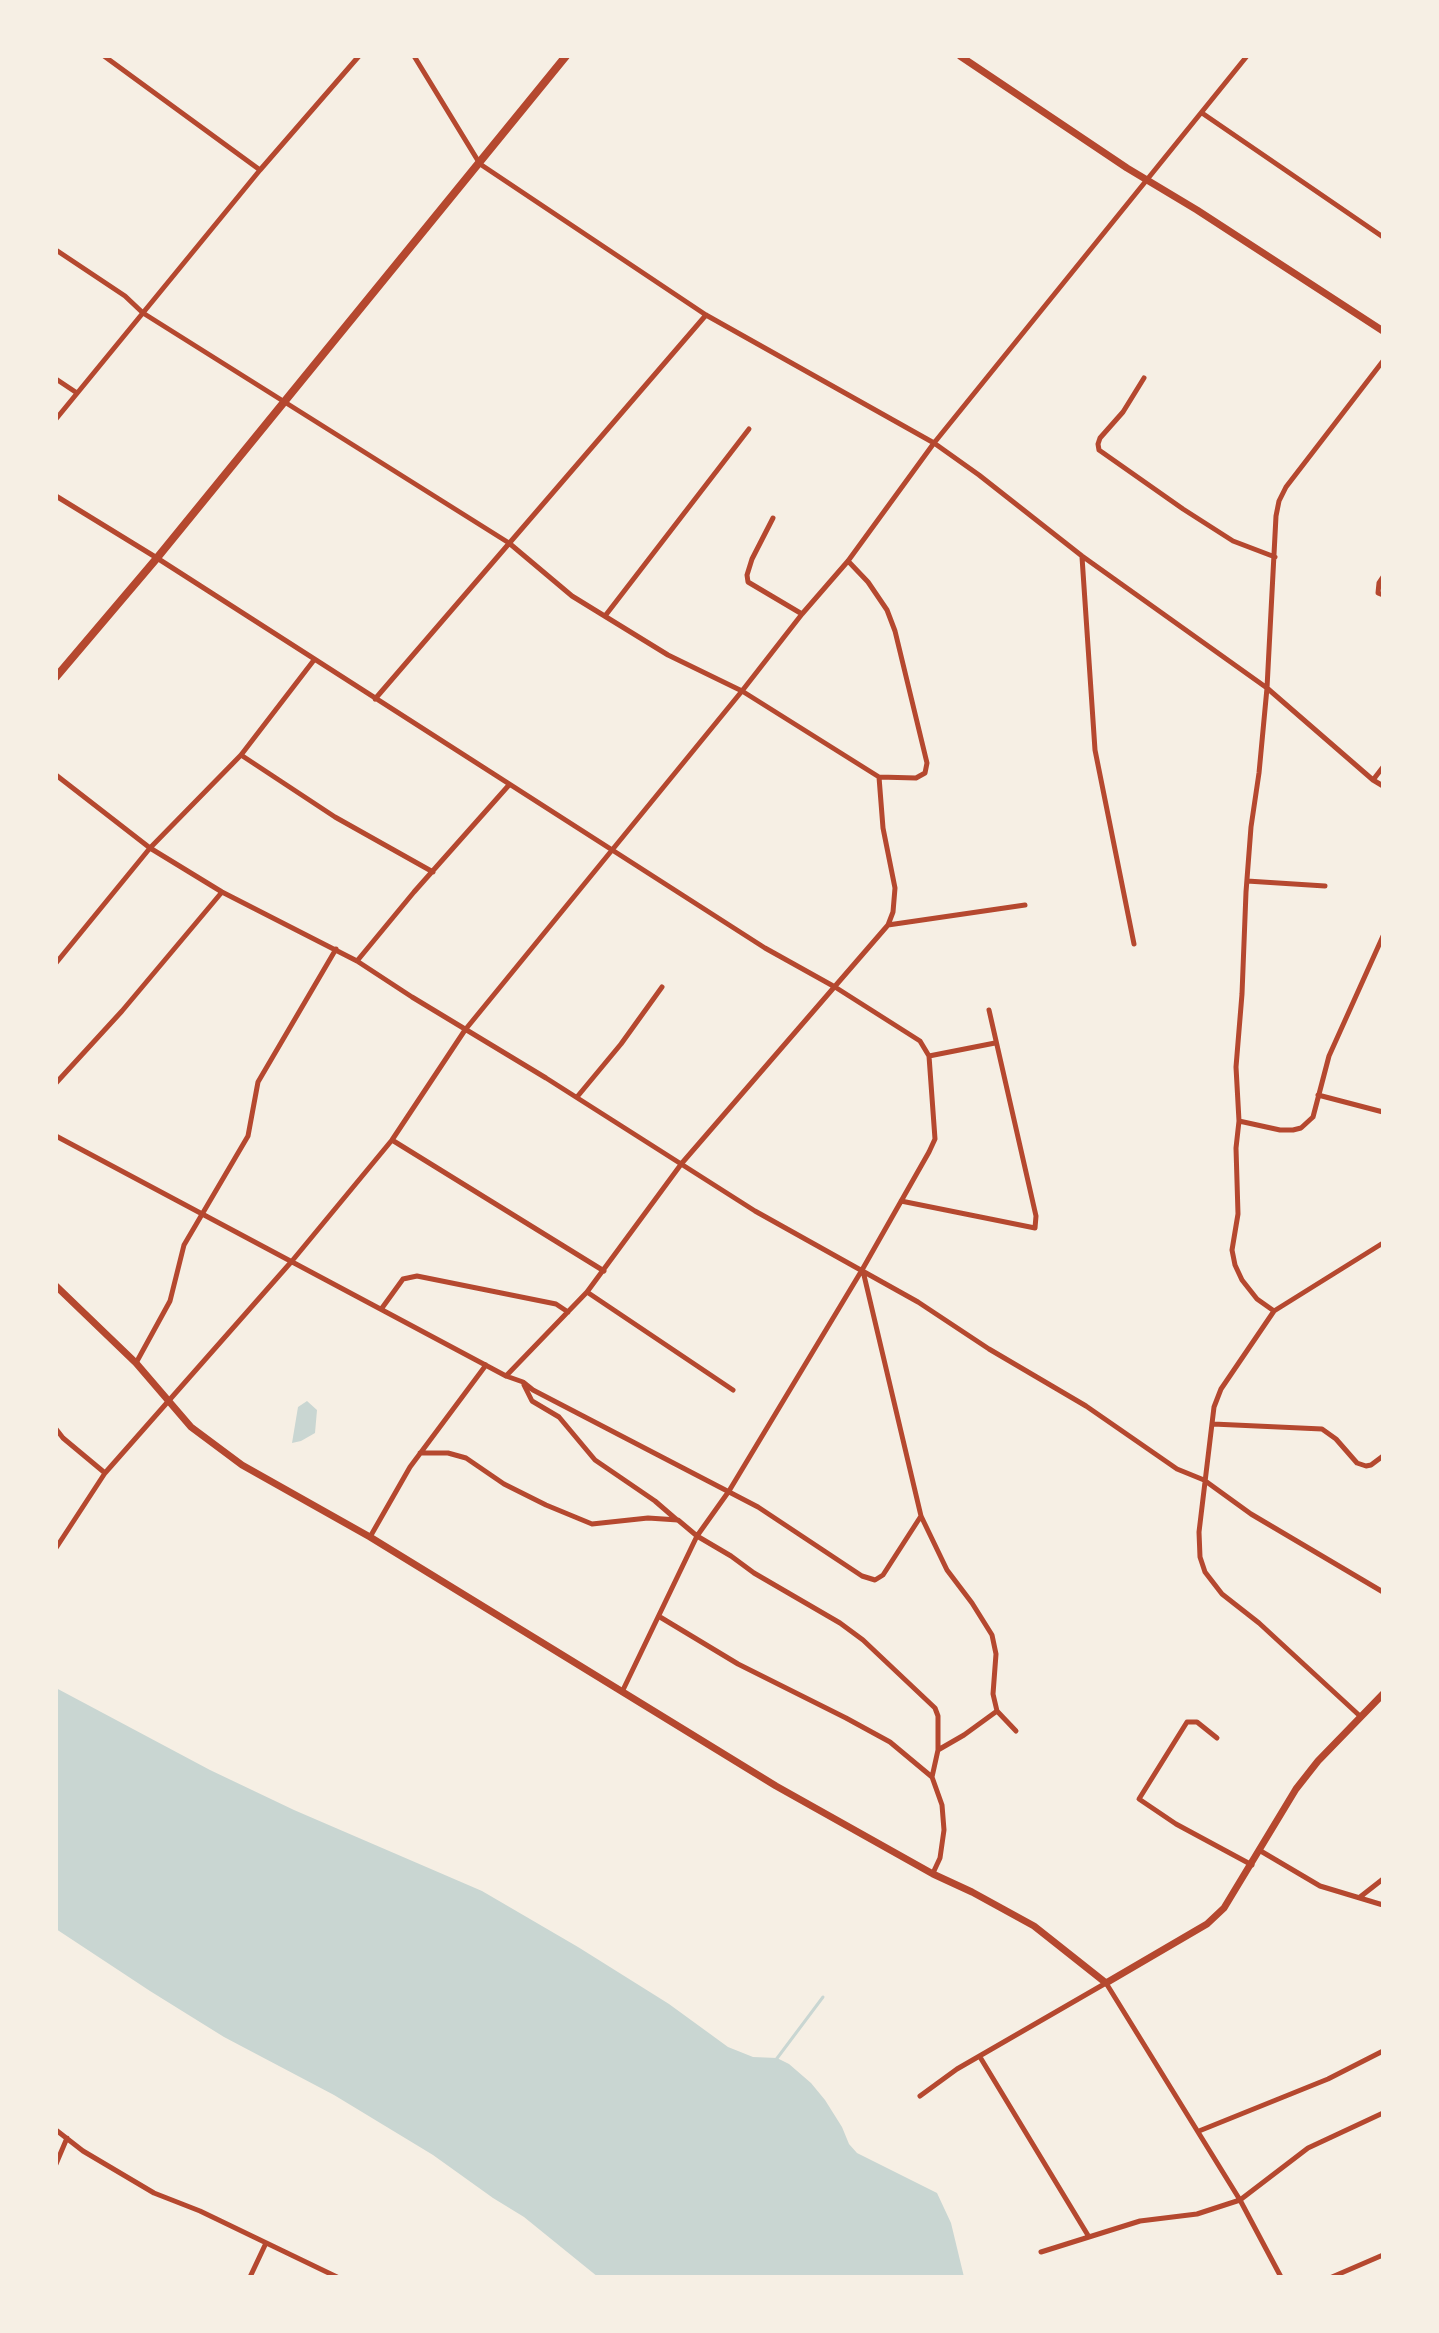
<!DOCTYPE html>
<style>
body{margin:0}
#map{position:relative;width:1439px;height:2333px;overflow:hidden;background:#f6efe4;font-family:"Golos Text",sans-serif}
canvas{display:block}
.frame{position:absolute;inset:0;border:58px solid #f6efe4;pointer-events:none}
</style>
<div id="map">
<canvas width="1439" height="2333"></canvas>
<div class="frame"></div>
</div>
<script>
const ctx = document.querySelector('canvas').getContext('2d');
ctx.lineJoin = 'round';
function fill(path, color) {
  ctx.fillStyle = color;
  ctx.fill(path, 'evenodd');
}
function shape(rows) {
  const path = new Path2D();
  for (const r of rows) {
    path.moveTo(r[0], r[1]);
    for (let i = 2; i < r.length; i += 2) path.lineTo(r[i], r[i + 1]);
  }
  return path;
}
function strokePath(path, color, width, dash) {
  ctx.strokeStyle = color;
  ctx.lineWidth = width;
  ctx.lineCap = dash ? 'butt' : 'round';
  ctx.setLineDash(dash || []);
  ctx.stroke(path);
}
fill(shape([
 [307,1401,317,1410,315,1433,301,1441,292,1443,298,1407],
 [56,1688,210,1770,294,1810,482,1891,578,1947,669,2004,728,2047,753,2057,777,2058,789,2064,811,2083,825,2100,842,2127,849,2144,857,2153,937,2193,951,2223,964,2277,598,2277,524,2217,493,2198,433,2155,334,2095,224,2037,150,1991,56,1929]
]), '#c9d6d2');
strokePath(shape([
 [775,2061,823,1997]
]), '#c9d6d2', 3);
strokePath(shape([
 [104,56,260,170],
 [414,56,480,164,706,315,934,443,979,475,1082,556,1267,688,1373,780,1383,786],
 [1202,113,1383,237],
 [56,250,125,296,143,313,509,543,572,596,668,655,742,691,879,777],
 [1144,378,1123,412,1100,438,1098,444,1099,450,1183,509,1233,541,1275,557],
 [56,379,77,393],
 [56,419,260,170,359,56],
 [56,496,157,558,765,948,835,987,920,1041,929,1056,935,1139,929,1152,862,1270,729,1491,697,1536,622,1692],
 [773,518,752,559,747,575,748,582,802,614],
 [1082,557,1095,750,1134,944],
 [848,561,868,582,887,610,895,631,927,763,925,773,916,778,879,777],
 [1383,577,1379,583,1378,593,1383,595],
 [605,616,749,429],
 [375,699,706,315],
 [241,755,335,817,433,872],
 [56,775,150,848,222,892,357,961,412,997,546,1078,755,1211,918,1302,989,1349,1086,1406,1177,1469,1204,1480,1251,1514,1383,1592],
 [1373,780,1383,767],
 [1247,881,1325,886],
 [888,925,1025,905],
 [357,961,414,892,509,785],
 [56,963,150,848,241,755,314,660],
 [929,1056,995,1043],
 [56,1083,122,1011,222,892],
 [1318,1095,1383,1112],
 [577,1097,621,1044,662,987],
 [1239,1121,1280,1130,1293,1130,1301,1128,1313,1117,1329,1056,1383,936],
 [56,1136,506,1376,523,1382,533,1390,758,1507,862,1576,875,1580,883,1575,921,1516],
 [392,1140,604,1271],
 [901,1201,1035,1228,1036,1216,989,1010],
 [863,1271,921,1516,947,1570,972,1603,992,1635,996,1654,993,1694,997,1711,1016,1731],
 [587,1292,733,1390],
 [382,1308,403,1279,417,1276,556,1304,568,1312],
 [1274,1311,1257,1299,1242,1280,1235,1265,1232,1250,1238,1214,1236,1148,1239,1121,1236,1067,1242,994,1246,892,1251,827,1259,773,1267,688,1276,516,1279,501,1286,487,1383,361],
 [136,1363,170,1301,184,1245,248,1136,258,1082,336,949],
 [506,1376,587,1292,682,1163,888,925,893,912,895,888,883,828,879,777],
 [524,1385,532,1401,559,1417,595,1460,655,1501,677,1520],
 [1213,1424,1322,1429,1336,1439,1357,1463,1366,1466,1371,1465,1383,1456],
 [56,1429,63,1438,105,1473],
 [420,1453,448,1453,466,1458,504,1484,546,1505,592,1524,648,1518,678,1520,697,1536,731,1556,754,1573,840,1623,863,1640,935,1708,938,1716,938,1750],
 [370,1537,410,1467,486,1365],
 [56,1548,105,1473,292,1261,392,1140,465,1030,742,691,802,614,848,561,934,443,1247,56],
 [660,1617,738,1664,846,1718,890,1742,932,1777],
 [1361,1717,1259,1623,1222,1594,1205,1572,1200,1557,1199,1532,1214,1407,1221,1389,1274,1311,1383,1243],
 [1217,1738,1197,1722,1187,1722,1139,1799,1176,1824,1252,1865],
 [1259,1850,1320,1886,1383,1905],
 [933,1873,940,1858,944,1830,942,1805,932,1777,938,1750,964,1735,997,1711],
 [1360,1897,1383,1879],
 [980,2057,1089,2237],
 [920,2096,957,2069,1106,1983,1240,2200,1281,2277],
 [56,2130,83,2151,154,2193,200,2211,337,2277],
 [1199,2131,1328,2079,1383,2051],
 [56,2164,67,2138],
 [1041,2252,1140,2221,1197,2214,1240,2200,1308,2148,1383,2113],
 [250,2277,266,2243],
 [1332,2277,1383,2255]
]), '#b5482f', 5);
strokePath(shape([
 [960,56,1127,168,1197,210,1383,331],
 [56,1286,136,1363,191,1427,242,1465,370,1537,776,1786,933,1874,972,1892,1034,1926,1106,1983,1207,1924,1224,1908,1296,1789,1318,1761,1383,1694]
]), '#b5482f', 7);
strokePath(shape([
 [56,677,157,558,566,56]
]), '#b5482f', 8);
</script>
